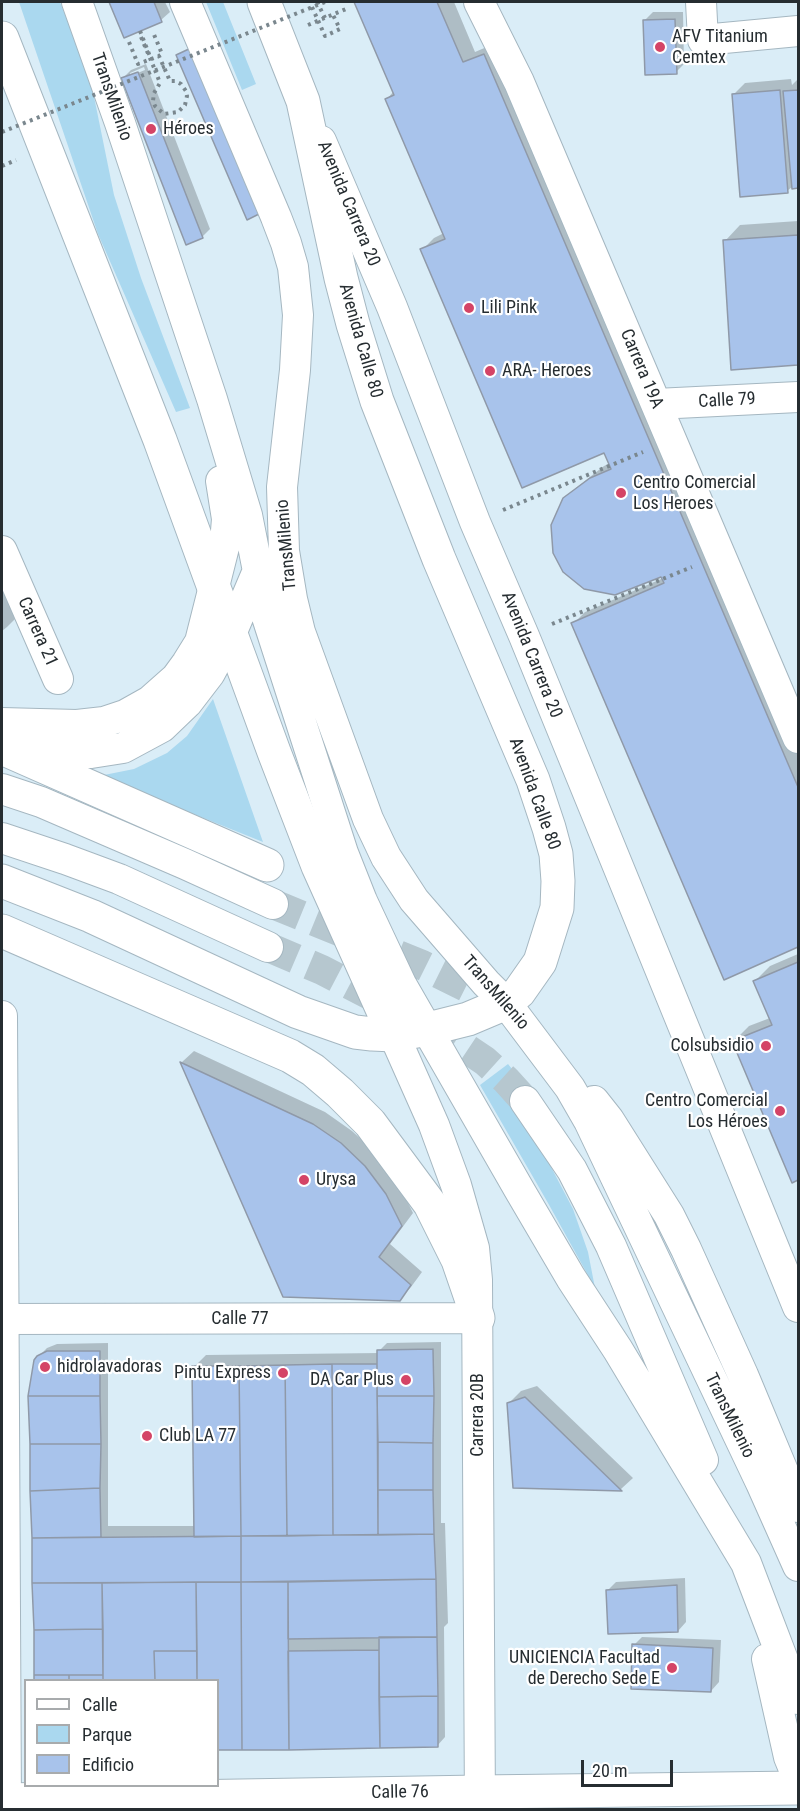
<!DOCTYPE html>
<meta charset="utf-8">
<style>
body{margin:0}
#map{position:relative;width:800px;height:1811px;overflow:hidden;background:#daedf7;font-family:"Roboto Condensed",sans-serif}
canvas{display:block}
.frame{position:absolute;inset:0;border:3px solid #262d31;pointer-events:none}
.legend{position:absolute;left:24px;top:1679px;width:195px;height:108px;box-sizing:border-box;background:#fff;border:2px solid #a8abad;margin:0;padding:8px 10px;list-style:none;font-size:18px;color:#262d31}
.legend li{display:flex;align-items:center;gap:12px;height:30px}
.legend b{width:30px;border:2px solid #a8abad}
.scale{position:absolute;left:581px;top:1760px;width:92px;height:27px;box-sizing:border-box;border:3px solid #262d31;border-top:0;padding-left:8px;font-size:18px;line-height:21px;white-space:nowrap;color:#262d31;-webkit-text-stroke:4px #fff;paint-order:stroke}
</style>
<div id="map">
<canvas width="800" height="1811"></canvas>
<div class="frame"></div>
<ul class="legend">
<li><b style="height:8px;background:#fff"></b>Calle</li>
<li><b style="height:16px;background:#aad8ef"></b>Parque</li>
<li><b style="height:16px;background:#a8c3eb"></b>Edificio</li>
</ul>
<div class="scale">20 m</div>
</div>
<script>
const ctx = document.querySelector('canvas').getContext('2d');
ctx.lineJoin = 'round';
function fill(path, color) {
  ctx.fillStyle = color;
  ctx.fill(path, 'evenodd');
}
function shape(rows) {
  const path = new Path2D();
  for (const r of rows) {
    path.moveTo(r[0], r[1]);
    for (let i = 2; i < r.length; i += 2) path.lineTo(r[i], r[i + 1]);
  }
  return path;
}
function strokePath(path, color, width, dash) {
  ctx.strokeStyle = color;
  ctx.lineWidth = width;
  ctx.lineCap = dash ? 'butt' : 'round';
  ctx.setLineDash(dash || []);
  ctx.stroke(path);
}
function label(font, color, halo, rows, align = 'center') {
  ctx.font = font + ' "Roboto Condensed",sans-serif';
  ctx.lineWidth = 4.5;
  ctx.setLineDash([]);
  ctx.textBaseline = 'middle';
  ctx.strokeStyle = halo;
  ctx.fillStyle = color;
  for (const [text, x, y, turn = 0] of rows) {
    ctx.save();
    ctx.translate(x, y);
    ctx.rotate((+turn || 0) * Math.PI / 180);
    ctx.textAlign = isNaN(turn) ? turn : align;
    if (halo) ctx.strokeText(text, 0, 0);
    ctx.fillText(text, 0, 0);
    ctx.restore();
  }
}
fill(shape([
 [19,2,60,2,90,77,114,195,141,278,190,408,176,412,98,234],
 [206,2,223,2,256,84,242,90],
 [213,699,263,842,99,776,134,769,167,753,187,736],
 [508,1064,532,1094,514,1108,550,1165,573,1209,588,1252,595,1288,548,1203,480,1085]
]), '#aad8ef');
fill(shape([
 [111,2,165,2,170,12,161,20,125,36],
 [355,2,454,2,475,52,496,43,798,748,798,946,725,978,573,624,585,612,668,576,564,499,577,487,604,466,610,463,605,451,422,250,434,238,444,233,387,99,394,91],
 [653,12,683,12,684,64,676,72,645,20],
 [146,64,210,229,202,237,123,78,131,70],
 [144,67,145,70,130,76,130,73],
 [791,79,792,85,798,79,798,187,792,187,787,191,733,95,745,83],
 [798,221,798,364,733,368,725,241,740,225],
 [2,565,27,607,7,627,2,631],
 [798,954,798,1179,793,1181,734,1041,749,1026,770,1018,755,981,770,966],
 [194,1051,325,1112,352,1131,377,1154,398,1182,413,1213,390,1244,422,1272,411,1287,399,1299,284,1296,182,1062],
 [441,1342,441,1523,445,1523,448,1623,444,1627,445,1737,437,1746,218,1749,218,1680,35,1680,34,1538,38,1357,47,1348,57,1344,108,1343,108,1526,195,1526,194,1367,206,1355,379,1353,379,1351,387,1343],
 [537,1386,633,1478,621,1489,515,1487,509,1403,521,1391],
 [685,1578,686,1622,678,1631,608,1590,616,1582],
 [642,1637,721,1640,719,1682,711,1691,634,1645]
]), '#0003');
const building = shape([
 [109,2,154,2,162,22,124,38,109,2],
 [354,2,437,2,463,62,484,54,798,787,798,947,724,980,571,623,664,583,661,577,615,595,584,589,563,572,553,553,551,525,563,498,590,478,611,469,604,453,522,488,420,249,445,239,385,99,394,95,354,2],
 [675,19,677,74,645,75,643,20,675,19],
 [191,48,261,213,247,220,176,55,191,48],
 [138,72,203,238,186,245,121,78,138,72],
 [780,90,788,193,740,197,732,94,780,90],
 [798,90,798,188,792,189,783,91,798,90],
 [798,235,798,365,731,370,723,240,798,235],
 [798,962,798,1180,792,1183,732,1041,772,1025,753,981,798,962],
 [180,1062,313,1124,341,1143,365,1166,386,1194,402,1226,379,1257,411,1285,400,1301,283,1297,180,1062],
 [433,1349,434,1396,377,1396,377,1350,433,1349],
 [47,1351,100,1351,100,1396,28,1396,34,1360,37,1356,47,1351],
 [332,1364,377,1364,378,1535,333,1535,332,1364],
 [332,1364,333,1535,287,1536,285,1365,332,1364],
 [285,1365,287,1536,241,1536,239,1366,285,1365],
 [192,1366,239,1366,241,1536,194,1537,192,1366],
 [28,1396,100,1396,101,1444,30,1444,28,1396],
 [377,1396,434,1396,433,1443,378,1442,377,1396],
 [525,1397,622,1491,513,1488,507,1403,525,1397],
 [378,1442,433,1443,433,1490,378,1490,378,1442],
 [30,1444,101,1444,100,1488,30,1491,30,1444],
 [100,1488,101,1537,32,1538,30,1491,100,1488],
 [378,1490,433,1490,434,1534,378,1535,378,1490],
 [434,1534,436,1579,241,1582,241,1536,434,1534],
 [241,1536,241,1582,32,1583,32,1538,241,1536],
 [436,1579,437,1637,288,1639,288,1582,436,1579],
 [196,1582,241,1582,242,1750,218,1750,218,1680,197,1680,196,1582],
 [196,1582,197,1651,154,1651,155,1680,103,1680,102,1583,196,1582],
 [241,1582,288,1582,289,1750,242,1750,241,1582],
 [32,1583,102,1583,103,1629,34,1630,32,1583],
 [677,1585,678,1632,608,1634,606,1590,677,1585],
 [103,1629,103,1675,34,1675,34,1630,103,1629],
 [379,1637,437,1637,438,1696,379,1697,379,1637],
 [632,1644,713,1648,711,1692,631,1689,632,1644],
 [379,1650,380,1748,289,1750,288,1651,379,1650],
 [154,1651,197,1651,197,1680,155,1680,154,1651],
 [34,1675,69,1675,69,1680,34,1680,34,1675],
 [69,1675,103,1675,103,1680,69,1680,69,1675],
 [438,1696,438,1747,380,1748,379,1697,438,1696]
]);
fill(building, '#a8c3eb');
strokePath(building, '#8f99a8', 1.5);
strokePath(shape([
 [273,904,422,965,470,989,507,1015],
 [268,947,322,970,443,1033,485,1061,506,1080,525,1101]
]), '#b6c7cf', 30, [30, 15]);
const minor = shape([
 [77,2,120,123,212,399,247,515,267,617,343,853,362,901,401,984,520,1191,571,1278,618,1350,746,1563,798,1699],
 [185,2,276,217,286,243,293,267,298,315,295,370,282,487,284,551,292,599,300,632,368,819,386,857,414,900,486,983,506,1003,570,1088,589,1121,761,1483,798,1566],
 [479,2,519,82,798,738],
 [701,2,703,40,798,31],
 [321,141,392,307,475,522,524,636,798,1307],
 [656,404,798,397],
 [2,551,58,679],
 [2,723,77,725,104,722,125,715,150,701,176,678,187,663,200,642,225,543,227,519,221,481],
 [15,753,91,753,123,748,162,727,187,703,210,673,231,634,259,568],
 [2,789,41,802,185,864,273,904],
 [2,838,65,859,119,879,268,947],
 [2,1016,6,1810],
 [394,1035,434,1125,456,1185,474,1248,477,1280,480,1810],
 [525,1101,572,1170,611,1246,703,1460],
 [594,1101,609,1120,669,1215,686,1249,743,1375,798,1507],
 [2,1319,478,1318],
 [767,1659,789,1757,798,1779]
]);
const major = shape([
 [2,1800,479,1792,798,1788]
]);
const highway = shape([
 [2,38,160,440,274,752,318,866,394,1035],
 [2,748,267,865],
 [2,881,91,916,298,1012,355,1032,372,1034,394,1035,428,1029,468,1019,506,1003,519,992,540,962,557,908,558,881,556,854,549,828,533,780,439,559,377,401,353,324,341,278,303,101,264,2],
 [2,931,290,1056,313,1070,340,1093,370,1123,430,1204,458,1260,478,1318]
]);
strokePath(minor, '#a5b7c1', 32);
strokePath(major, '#a5b7c1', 35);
strokePath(highway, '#a5b7c1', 35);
strokePath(shape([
 [317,2,325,18],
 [308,25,346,9],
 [140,31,151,59],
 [129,42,138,64,159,56,162,54,153,32],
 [155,70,160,83,154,93,153,101,155,106,164,114,178,112,185,105,187,96,186,91,181,84,175,81,170,81,159,56],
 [2,166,16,160],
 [503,510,643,452],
 [552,624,692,567]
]), '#7a878e', 4, [3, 4.5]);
strokePath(minor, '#fff', 30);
strokePath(major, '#fff', 33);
strokePath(highway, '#fff', 33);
strokePath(shape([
 [312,7,325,36,340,29,333,15],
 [141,37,155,70],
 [2,132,325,2]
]), '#7a878e', 4, [3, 4.5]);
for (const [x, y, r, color] of [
 [660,47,6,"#d44466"],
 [151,129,6,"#d44466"],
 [469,308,6,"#d44466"],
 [490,371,6,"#d44466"],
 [621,493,6,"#d44466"],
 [766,1046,6,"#d44466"],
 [780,1111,6,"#d44466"],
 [304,1180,6,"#d44466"],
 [45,1367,6,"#d44466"],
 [283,1373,6,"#d44466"],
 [406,1380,6,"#d44466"],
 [147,1436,6,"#d44466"],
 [672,1668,6,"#d44466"]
]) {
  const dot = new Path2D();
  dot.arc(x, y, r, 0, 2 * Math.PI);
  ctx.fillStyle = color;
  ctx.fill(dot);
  strokePath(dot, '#fff', 2);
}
label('18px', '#262d31', '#fff', [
 ["AFV Titanium",672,37],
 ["Cemtex",672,58],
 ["Héroes",163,129],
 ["Lili Pink",481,308],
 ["ARA- Heroes",502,371],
 ["Centro Comercial",633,483],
 ["Los Heroes",633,504],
 ["Colsubsidio",754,1046,"right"],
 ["Centro Comercial",768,1101,"right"],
 ["Los Héroes",768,1122,"right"],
 ["Urysa",316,1180],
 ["hidrolavadoras",57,1367],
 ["Pintu Express",271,1373,"right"],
 ["DA Car Plus",394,1380,"right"],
 ["Club LA 77",159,1436],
 ["UNICIENCIA Facultad",660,1658,"right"],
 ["de Derecho Sede E",660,1679,"right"]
], 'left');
label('18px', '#262d31', '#fff', [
 ["TransMilenio",111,97,71],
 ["Avenida Carrera 20",348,204,67],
 ["Avenida Calle 80",360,341,74],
 ["Carrera 19A",641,369,67],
 ["Calle 79",727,401,-3],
 ["TransMilenio",287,545,-95],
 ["Carrera 21",37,632,66],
 ["Avenida Carrera 20",531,655,68],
 ["Avenida Calle 80",534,794,70],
 ["TransMilenio",495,993,49],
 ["Calle 77",240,1319],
 ["Carrera 20B",478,1415,-90],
 ["TransMilenio",729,1416,64],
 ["Calle 76",400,1793,-1]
]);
</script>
